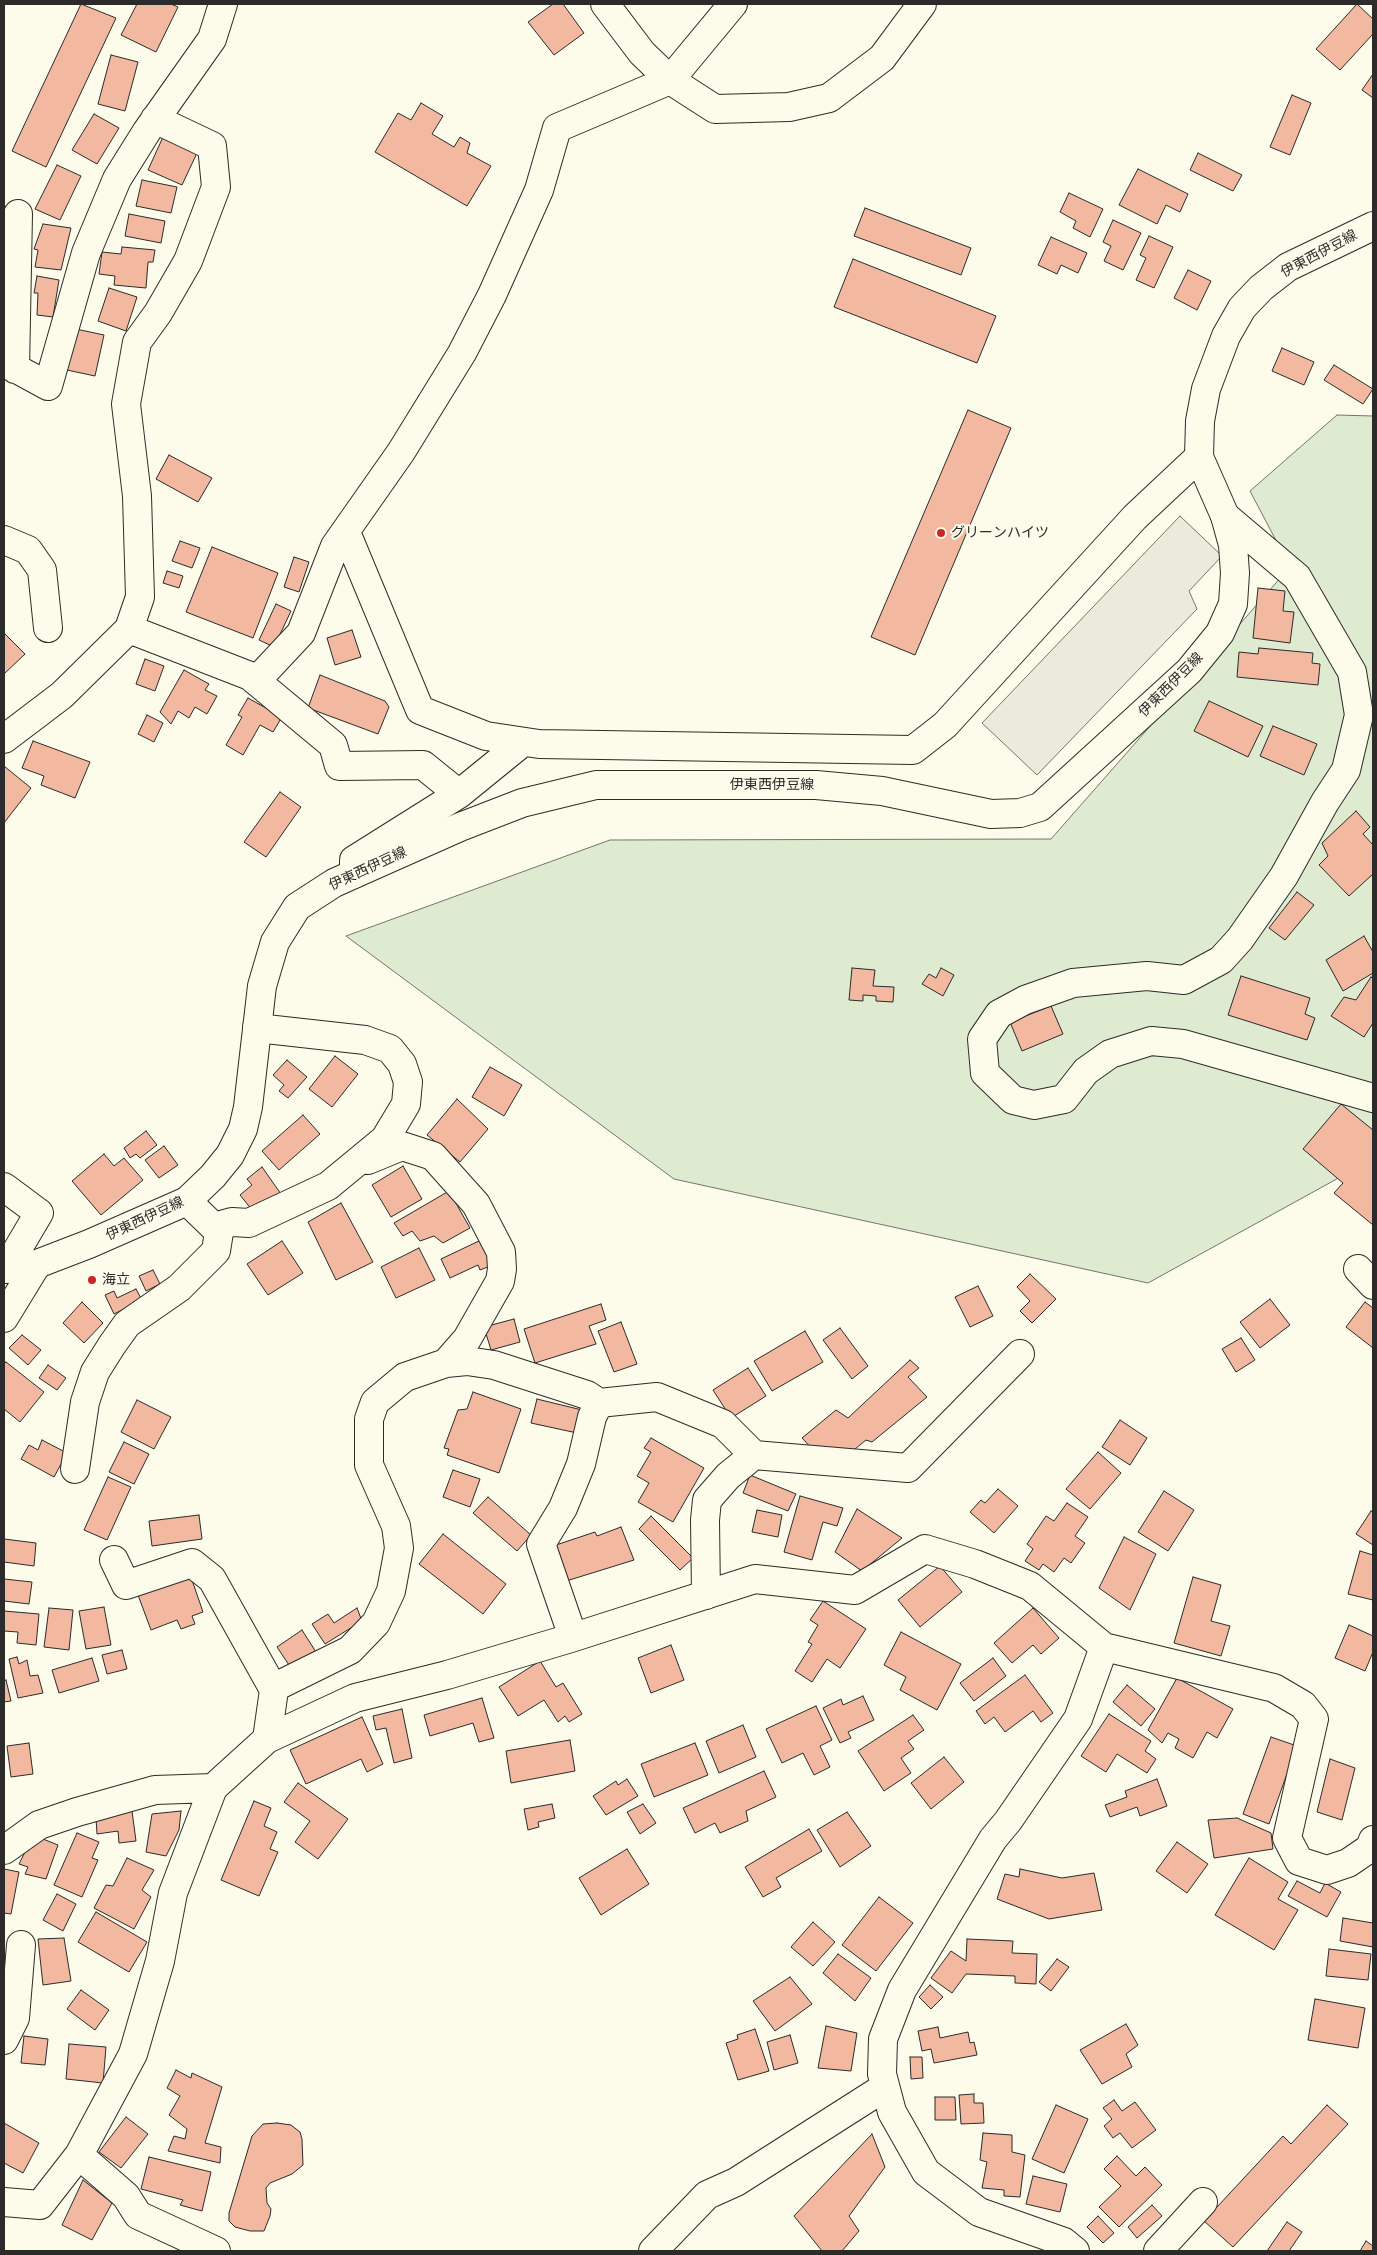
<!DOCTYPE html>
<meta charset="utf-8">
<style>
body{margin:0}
#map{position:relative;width:1377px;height:2255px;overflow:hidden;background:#fdfbea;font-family:Karla,sans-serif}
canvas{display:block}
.frame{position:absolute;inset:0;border:5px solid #2b2b2b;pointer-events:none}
</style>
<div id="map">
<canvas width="1377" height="2255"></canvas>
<div class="frame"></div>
</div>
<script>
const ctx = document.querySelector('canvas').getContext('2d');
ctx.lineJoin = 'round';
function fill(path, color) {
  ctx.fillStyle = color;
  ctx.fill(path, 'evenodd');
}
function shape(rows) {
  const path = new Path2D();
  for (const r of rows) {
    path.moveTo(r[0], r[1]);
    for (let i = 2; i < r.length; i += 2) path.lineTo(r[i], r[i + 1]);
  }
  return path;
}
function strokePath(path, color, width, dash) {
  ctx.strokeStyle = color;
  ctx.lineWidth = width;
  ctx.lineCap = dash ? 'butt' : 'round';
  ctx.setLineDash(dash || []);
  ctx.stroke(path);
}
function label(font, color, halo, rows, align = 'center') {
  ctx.font = font + ' Karla,"Noto Sans JP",sans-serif';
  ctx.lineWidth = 4;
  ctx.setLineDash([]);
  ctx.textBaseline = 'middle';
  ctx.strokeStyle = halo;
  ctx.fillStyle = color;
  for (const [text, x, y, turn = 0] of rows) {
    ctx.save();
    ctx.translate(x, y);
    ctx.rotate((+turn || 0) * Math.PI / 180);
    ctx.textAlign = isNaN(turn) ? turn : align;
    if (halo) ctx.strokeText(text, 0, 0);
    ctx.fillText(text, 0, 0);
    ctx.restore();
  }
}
const green = shape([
 [1337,415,1373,416,1373,1159,1148,1283,674,1179,346,936,610,840,1051,839,1290,567,1250,491,1337,415]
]);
fill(green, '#deebd1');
strokePath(green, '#74746e', 1);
const parking = shape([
 [1180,516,1222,556,1189,591,1197,609,1037,775,982,723,1180,516]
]);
fill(parking, '#eceadb');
strokePath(parking, '#74746e', 1);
const building = shape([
 [81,4,116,18,46,167,12,151,81,4],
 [137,4,171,4,178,7,156,52,121,35,137,4],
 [553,4,563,4,584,33,554,55,528,22,553,4],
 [1357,4,1373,19,1373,34,1340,70,1316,49,1357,4],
 [111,55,138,62,125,111,98,104,111,55],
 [1373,74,1373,98,1362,90,1373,74],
 [1292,95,1311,103,1290,155,1270,147,1292,95],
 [421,103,443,116,432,134,454,147,460,137,470,143,467,153,491,166,467,206,375,152,398,113,411,120,421,103],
 [94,114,119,128,97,164,72,150,94,114],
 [163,137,197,153,182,185,148,170,163,137],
 [1198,153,1242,175,1233,191,1190,170,1198,153],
 [57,165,81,176,60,220,35,209,57,165],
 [1138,169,1188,194,1180,212,1166,205,1157,224,1119,205,1138,169],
 [142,180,177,187,171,213,136,206,142,180],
 [1069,193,1103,209,1090,237,1073,228,1076,221,1060,212,1069,193],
 [865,208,971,248,961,275,854,236,865,208],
 [129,214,165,221,161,243,125,236,129,214],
 [1113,220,1141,233,1123,270,1104,261,1111,246,1103,242,1113,220],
 [43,224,71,228,61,270,35,267,38,250,34,249,43,224],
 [1149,236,1173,247,1154,288,1136,280,1146,258,1140,255,1149,236],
 [1051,237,1087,253,1078,273,1061,265,1057,274,1038,265,1051,237],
 [122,247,155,250,153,262,148,262,146,288,114,285,115,276,99,274,102,252,121,254,122,247],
 [853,259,996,316,977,363,834,307,853,259],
 [1188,270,1211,281,1197,310,1174,298,1188,270],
 [37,276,59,280,53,317,37,315,38,293,34,293,37,276],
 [109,288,137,297,126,331,98,321,109,288],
 [76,329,104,335,95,376,67,370,76,329],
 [1282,348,1314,362,1304,385,1272,371,1282,348],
 [1334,365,1373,389,1363,404,1324,380,1334,365],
 [968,410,1011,428,915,655,871,637,968,410],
 [169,455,212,478,198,502,156,479,169,455],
 [180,541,200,548,192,568,172,561,180,541],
 [212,547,278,573,253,638,186,612,212,547],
 [294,557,309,562,299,592,284,587,294,557],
 [167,571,183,576,179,588,163,583,167,571],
 [1258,588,1285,591,1283,611,1294,612,1290,643,1253,638,1258,588],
 [276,604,291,611,274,647,259,640,276,604],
 [352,630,361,657,335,665,327,638,352,630],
 [5,634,25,654,4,674,4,636,5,634],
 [1259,648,1313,653,1312,663,1320,664,1318,685,1237,677,1239,652,1258,654,1259,648],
 [145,659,164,666,155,691,136,684,145,659],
 [184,670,209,684,205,690,217,696,207,714,195,707,189,718,178,711,171,724,160,712,184,670],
 [320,675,385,701,389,707,378,734,308,708,320,675],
 [248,698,282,717,273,732,260,725,243,755,226,745,242,717,238,715,248,698],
 [1209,701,1263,726,1248,757,1194,731,1209,701],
 [147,715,163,723,154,742,138,734,147,715],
 [1273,726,1317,744,1304,775,1260,756,1273,726],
 [33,741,90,762,75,798,41,785,44,776,22,768,33,741],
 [4,766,31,788,4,823,4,766],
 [280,792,301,807,266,857,244,842,280,792],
 [1356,811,1370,827,1363,834,1373,845,1373,874,1349,896,1319,865,1328,856,1322,843,1356,811],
 [1297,892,1314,905,1285,940,1269,928,1297,892],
 [1364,936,1373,952,1373,973,1343,991,1326,960,1364,936],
 [852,968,875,970,873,986,894,987,893,1002,876,1001,876,996,863,995,863,1001,849,1000,852,968],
 [941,968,954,975,943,996,922,984,929,974,936,978,941,968],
 [1241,976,1310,998,1305,1014,1315,1018,1307,1040,1228,1015,1241,976],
 [1371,977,1373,979,1373,1023,1364,1037,1331,1016,1344,997,1356,1000,1371,977],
 [1051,1006,1063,1034,1022,1051,1010,1022,1051,1006],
 [335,1056,358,1074,332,1107,309,1089,335,1056],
 [287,1060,307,1077,288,1098,279,1091,284,1085,273,1075,287,1060],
 [490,1067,522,1085,504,1116,472,1097,490,1067],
 [457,1099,488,1129,460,1162,427,1135,457,1099],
 [1341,1104,1373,1130,1373,1225,1334,1193,1343,1183,1303,1149,1341,1104],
 [303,1115,320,1134,279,1170,262,1151,303,1115],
 [146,1131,157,1145,140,1158,136,1154,130,1158,124,1148,146,1131],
 [164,1146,178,1165,159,1178,145,1160,164,1146],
 [104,1154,114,1166,124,1158,143,1180,101,1215,72,1181,104,1154],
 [403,1166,422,1199,391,1217,372,1185,403,1166],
 [262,1167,281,1194,252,1210,240,1195,252,1185,247,1179,262,1167],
 [449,1191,470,1228,443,1243,434,1236,420,1241,412,1231,403,1236,394,1223,449,1191],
 [341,1203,373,1262,336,1280,308,1222,341,1203],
 [481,1240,493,1265,480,1270,478,1265,450,1278,441,1259,481,1240],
 [282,1241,303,1273,268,1295,247,1264,282,1241],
 [419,1248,435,1280,396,1298,381,1267,419,1248],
 [153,1270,160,1284,146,1291,139,1276,153,1270],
 [1030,1274,1056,1299,1032,1323,1020,1311,1030,1301,1017,1287,1030,1274],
 [978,1286,993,1316,970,1327,955,1297,978,1286],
 [136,1289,142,1300,114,1314,105,1295,114,1291,117,1298,136,1289],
 [1270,1299,1290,1325,1260,1348,1240,1322,1270,1299],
 [82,1302,103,1323,84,1343,63,1323,82,1302],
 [1365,1302,1373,1308,1373,1348,1346,1327,1365,1302],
 [601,1304,606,1320,589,1326,596,1344,535,1363,524,1329,601,1304],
 [514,1319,520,1342,491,1350,484,1327,514,1319],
 [621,1322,637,1364,614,1372,598,1331,621,1322],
 [840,1328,868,1366,852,1379,823,1340,840,1328],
 [805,1331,823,1362,772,1391,754,1361,805,1331],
 [22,1335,41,1350,28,1365,9,1348,22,1335],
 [1241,1338,1255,1360,1236,1372,1222,1349,1241,1338],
 [910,1360,919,1368,908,1377,927,1397,872,1442,866,1440,849,1454,816,1453,802,1438,836,1410,848,1418,910,1360],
 [6,1362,44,1392,20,1422,4,1409,4,1364,6,1362],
 [48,1365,66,1378,57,1390,39,1378,48,1365],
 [748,1368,766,1396,731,1418,713,1390,748,1368],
 [473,1392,521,1409,499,1473,447,1455,449,1449,444,1448,458,1410,467,1409,473,1392],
 [537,1399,582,1410,577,1433,531,1423,537,1399],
 [137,1400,171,1417,154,1449,121,1432,137,1400],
 [1120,1420,1147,1438,1130,1465,1102,1447,1120,1420],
 [651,1438,704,1468,673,1522,638,1502,649,1483,637,1476,651,1452,644,1448,651,1438],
 [42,1440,67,1453,54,1477,21,1459,29,1445,38,1450,42,1440],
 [124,1442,149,1454,134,1484,109,1472,124,1442],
 [1098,1452,1121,1473,1090,1509,1066,1489,1098,1452],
 [453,1470,480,1479,470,1507,443,1497,453,1470],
 [750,1475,796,1494,788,1511,743,1493,750,1475],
 [108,1477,131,1487,107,1540,84,1530,108,1477],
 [998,1489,1018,1506,994,1533,970,1512,981,1500,985,1503,998,1489],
 [1164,1491,1194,1510,1168,1551,1138,1532,1164,1491],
 [800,1496,843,1508,837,1526,823,1522,812,1560,784,1552,800,1496],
 [488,1497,531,1535,517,1551,473,1513,488,1497],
 [1067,1503,1088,1517,1075,1536,1085,1543,1071,1563,1064,1558,1054,1572,1043,1564,1039,1570,1025,1561,1033,1549,1027,1544,1046,1516,1054,1521,1067,1503],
 [857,1509,902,1538,862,1571,835,1552,857,1509],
 [757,1510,782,1515,778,1537,752,1532,757,1510],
 [1371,1511,1373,1512,1373,1545,1356,1534,1371,1511],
 [199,1515,202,1539,152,1546,149,1521,199,1515],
 [651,1516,693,1558,680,1570,639,1529,651,1516],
 [621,1527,634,1560,563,1582,556,1545,595,1532,597,1536,621,1527],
 [443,1534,506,1584,483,1614,419,1564,443,1534],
 [1124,1537,1156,1554,1130,1610,1099,1588,1124,1537],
 [4,1539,36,1543,34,1566,4,1562,4,1539],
 [1360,1551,1373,1555,1373,1600,1348,1594,1360,1551],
 [940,1566,962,1592,920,1627,898,1600,940,1566],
 [191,1577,203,1612,192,1616,195,1624,181,1629,177,1620,151,1630,138,1595,191,1577],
 [1193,1577,1221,1585,1211,1621,1230,1626,1221,1656,1174,1643,1193,1577],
 [4,1579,32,1582,29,1604,4,1601,4,1579],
 [823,1601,866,1629,840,1668,827,1659,812,1682,795,1671,812,1644,808,1642,818,1625,810,1620,823,1601],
 [104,1607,111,1645,86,1649,79,1611,104,1607],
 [49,1608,73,1610,69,1650,44,1647,49,1608],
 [357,1608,362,1621,325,1644,312,1624,328,1614,334,1623,357,1608],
 [1033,1608,1059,1638,1041,1654,1033,1645,1012,1663,994,1643,1033,1608],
 [4,1611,39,1614,36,1645,17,1643,18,1632,4,1631,4,1611],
 [1349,1625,1373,1636,1373,1652,1365,1671,1335,1658,1349,1625],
 [302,1630,316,1652,291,1668,277,1647,302,1630],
 [901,1632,961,1664,937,1710,900,1690,906,1677,884,1665,901,1632],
 [671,1645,684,1680,651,1693,638,1658,671,1645],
 [122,1650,127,1669,107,1674,102,1655,122,1650],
 [17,1657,19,1664,27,1660,30,1676,38,1675,43,1693,18,1698,9,1659,17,1657],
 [92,1658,99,1681,59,1693,52,1670,92,1658],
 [993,1658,1006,1676,974,1701,960,1683,993,1658],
 [540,1661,556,1687,563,1683,582,1714,569,1722,565,1716,558,1722,544,1700,518,1716,499,1687,540,1661],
 [1025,1675,1053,1713,1041,1722,1033,1711,1005,1732,994,1717,985,1724,976,1711,1025,1675],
 [1177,1678,1233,1709,1217,1738,1207,1732,1193,1758,1175,1748,1179,1739,1168,1733,1162,1743,1148,1730,1177,1678],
 [6,1680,11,1701,4,1702,4,1681,6,1680],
 [1127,1685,1155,1709,1141,1726,1113,1702,1127,1685],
 [863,1696,874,1720,848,1732,851,1738,840,1743,823,1708,841,1699,843,1705,863,1696],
 [482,1698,494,1738,479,1742,473,1723,430,1736,424,1715,482,1698],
 [816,1706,832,1740,820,1746,830,1767,814,1775,803,1753,782,1763,766,1729,816,1706],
 [402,1709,412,1758,394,1763,386,1728,376,1730,373,1716,402,1709],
 [1109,1714,1151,1741,1145,1751,1156,1759,1147,1773,1117,1754,1106,1772,1081,1756,1109,1714],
 [913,1715,924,1730,908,1741,914,1749,901,1758,911,1773,884,1791,858,1751,913,1715],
 [362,1717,383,1764,367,1772,361,1759,306,1784,290,1750,362,1717],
 [743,1725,756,1757,719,1773,706,1741,743,1725],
 [1271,1737,1297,1746,1269,1824,1243,1814,1271,1737],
 [570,1740,575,1771,511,1783,506,1751,570,1740],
 [29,1743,33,1774,11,1777,7,1746,29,1743],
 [695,1743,708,1775,654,1797,641,1764,695,1743],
 [944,1757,964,1782,931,1809,911,1783,944,1757],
 [1330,1759,1355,1768,1342,1820,1317,1812,1330,1759],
 [764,1771,776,1797,746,1811,748,1821,720,1833,715,1823,695,1833,683,1808,764,1771],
 [627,1779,638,1796,606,1815,593,1796,616,1781,618,1785,627,1779],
 [1157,1779,1167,1806,1140,1816,1137,1807,1110,1817,1105,1805,1127,1797,1125,1791,1157,1779],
 [298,1783,348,1819,318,1859,295,1842,310,1821,284,1802,298,1783],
 [254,1801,271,1808,264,1826,277,1832,270,1849,278,1852,259,1896,221,1880,254,1801],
 [552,1804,555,1818,538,1822,539,1827,528,1830,524,1809,552,1804],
 [643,1804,656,1823,640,1834,627,1812,643,1804],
 [132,1811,136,1841,119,1843,118,1831,97,1834,96,1818,132,1811],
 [181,1811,179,1830,166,1856,146,1852,152,1814,181,1811],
 [847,1812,871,1846,840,1867,817,1830,847,1812],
 [1237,1818,1271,1833,1273,1849,1214,1858,1208,1820,1237,1818],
 [809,1829,822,1851,776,1878,781,1887,763,1897,745,1867,809,1829],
 [77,1833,99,1842,92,1858,98,1860,82,1897,54,1885,77,1833],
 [43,1839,58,1845,46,1879,25,1874,28,1867,19,1864,27,1848,43,1839],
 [1177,1842,1208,1864,1187,1893,1156,1871,1177,1842],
 [627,1849,649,1884,601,1915,579,1878,627,1849],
 [127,1858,154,1870,142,1890,151,1897,134,1929,94,1908,106,1885,113,1886,127,1858],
 [1249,1858,1288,1882,1278,1899,1298,1910,1274,1950,1215,1915,1249,1858],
 [4,1869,19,1872,11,1914,4,1913,4,1869],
 [1020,1869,1062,1878,1094,1873,1102,1910,1049,1919,997,1899,1005,1874,1019,1877,1020,1869],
 [1297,1881,1320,1893,1325,1883,1341,1892,1327,1917,1288,1896,1297,1881],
 [57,1894,76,1904,63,1931,43,1920,57,1894],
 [879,1897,913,1923,876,1971,842,1945,879,1897],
 [96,1912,147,1942,129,1972,78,1942,96,1912],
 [1343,1918,1373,1923,1373,1947,1340,1941,1343,1918],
 [813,1922,835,1942,813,1966,791,1947,813,1922],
 [64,1938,71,1981,43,1985,38,1939,64,1938],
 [967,1939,1013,1941,1012,1953,1037,1954,1036,1984,1015,1983,1015,1976,966,1974,952,1993,931,1978,951,1951,966,1961,967,1939],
 [1329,1949,1371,1954,1368,1980,1326,1976,1329,1949],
 [838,1954,871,1978,855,2001,823,1973,838,1954],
 [1057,1959,1069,1967,1051,1991,1039,1982,1057,1959],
 [790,1977,812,2004,775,2031,753,2001,790,1977],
 [930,1985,943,1997,931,2009,919,1997,930,1985],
 [81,1990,109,2010,95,2030,67,2009,81,1990],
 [1315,1999,1365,2008,1358,2048,1308,2040,1315,1999],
 [1126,2024,1138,2045,1126,2054,1132,2067,1102,2084,1080,2050,1126,2024],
 [826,2026,857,2033,851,2071,818,2068,826,2026],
 [938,2027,940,2038,968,2032,970,2043,974,2042,977,2055,934,2063,931,2049,922,2051,918,2031,938,2027],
 [755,2029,769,2071,738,2080,726,2043,738,2039,737,2035,755,2029],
 [790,2035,798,2063,774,2070,767,2042,790,2035],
 [24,2036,48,2039,45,2065,21,2063,24,2036],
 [69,2044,106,2047,103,2083,66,2079,69,2044],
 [910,2057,922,2057,923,2078,911,2079,910,2057],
 [176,2070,191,2078,192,2073,222,2087,205,2143,221,2147,220,2163,168,2151,174,2136,185,2139,187,2129,169,2115,180,2096,167,2088,176,2070],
 [974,2094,974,2103,983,2103,984,2123,961,2124,959,2095,974,2094],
 [935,2097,955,2097,956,2120,935,2120,935,2097],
 [1114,2100,1122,2111,1135,2102,1156,2130,1132,2148,1120,2133,1113,2138,1104,2126,1112,2119,1103,2108,1114,2100],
 [1056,2105,1088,2119,1064,2173,1032,2159,1056,2105],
 [1327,2105,1348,2124,1233,2247,1204,2221,1283,2136,1291,2144,1327,2105],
 [126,2117,148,2134,121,2168,99,2152,126,2117],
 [4,2123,39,2143,23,2173,4,2163,4,2123],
 [277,2123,291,2125,300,2132,302,2139,303,2165,292,2174,270,2183,266,2188,267,2203,271,2209,270,2216,264,2231,250,2231,235,2227,229,2221,229,2213,252,2136,263,2124,277,2123],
 [983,2133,1012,2135,1012,2152,1025,2155,1020,2197,1004,2196,1004,2190,982,2188,987,2162,980,2160,983,2133],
 [872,2134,885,2167,849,2216,859,2231,842,2251,822,2251,794,2216,872,2134],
 [1117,2156,1136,2176,1145,2167,1162,2185,1119,2227,1099,2207,1121,2186,1104,2169,1117,2156],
 [149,2157,211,2172,202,2211,180,2205,183,2200,141,2189,149,2157],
 [1033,2176,1067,2184,1060,2212,1026,2204,1033,2176],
 [83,2180,112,2203,92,2240,62,2225,83,2180],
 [1152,2205,1162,2216,1137,2238,1128,2227,1152,2205],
 [1098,2216,1114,2233,1103,2243,1087,2227,1098,2216],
 [1287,2222,1302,2232,1289,2251,1267,2251,1287,2222],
 [1366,2241,1373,2246,1373,2251,1360,2251,1366,2241]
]);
fill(building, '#f2b8a0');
strokePath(building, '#2b2b2b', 1);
const minor = shape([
 [605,4,642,53,670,80,715,109,789,107,829,98,882,58,922,4],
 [4,362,48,386,86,253,117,179,147,131,212,39,223,4],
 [15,369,18,214],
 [1225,516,1297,577,1352,672,1359,715,1346,770,1325,802,1284,876,1240,939,1221,960,1184,980,1147,976,1073,983,1025,1000,999,1014,982,1039,985,1073,1013,1100,1034,1105,1064,1099,1086,1071,1110,1054,1151,1041,1183,1044,1373,1098],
 [346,532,420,710,486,736,539,744,913,750,945,725,1135,517,1199,457],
 [4,540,28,550,42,570,48,628],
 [129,629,250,676,333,745,339,766,423,765,459,794,354,860,354,874],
 [256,681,301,633,335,546,401,452,462,353,492,295,539,190,557,128,670,80,733,4],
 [4,739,62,695,129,629,140,597,137,496,126,404,137,342,158,313,188,261,216,187,212,146,155,119],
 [459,794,523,742],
 [368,1160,402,1146,433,1156,476,1204,501,1252,502,1269,500,1281,467,1339,446,1363],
 [4,1187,39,1213,6,1269],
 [214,1227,232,1222,249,1223,328,1186,385,1139,406,1104,408,1082,402,1064,390,1049,365,1040,257,1028],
 [1358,1269,1373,1285],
 [4,1318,37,1264],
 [599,1403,657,1397,723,1424,754,1455,908,1468,1020,1354],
 [75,1469,85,1402,95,1372,112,1345,127,1324,179,1288,216,1251,219,1232,187,1201],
 [114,1560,126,1585,192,1563,212,1579,274,1690,267,1739],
 [706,1595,705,1520,707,1500,728,1476,754,1455],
 [1104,1647,1274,1688,1303,1705,1314,1719,1287,1838,1299,1861,1327,1870,1348,1863,1370,1848,1373,1840],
 [273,1688,350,1650,376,1623,391,1591,399,1548,396,1526,369,1465,369,1419,375,1402,405,1377,446,1363,467,1361,494,1365,587,1395,599,1403,592,1417,581,1464,563,1508,541,1544,573,1637],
 [4,1850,39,1825,77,1812,155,1790,213,1788],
 [4,2040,15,2018,21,1945],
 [79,2155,126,2196,138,2215,216,2251],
 [4,2202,40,2205,79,2155,133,2054,160,1961,173,1893,213,1788,267,1739,355,1698,447,1675,571,1638,755,1579,855,1590,925,1549,975,1564,1030,1586,1104,1647,1078,1719,1008,1821,993,1839,902,1990,883,2039,882,2074,892,2112,926,2172,979,2212,1064,2242,1075,2251],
 [653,2251,707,2195,736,2182,885,2087],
 [1158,2251,1203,2202]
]);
const major = shape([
 [4,1269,37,1264,89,1244,187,1201,213,1176,230,1155,243,1129,248,1107,262,986,275,942,297,907,334,883,354,874,460,827,522,803,596,785,816,785,882,791,991,814,1020,813,1040,807,1189,671,1220,633,1233,604,1235,573,1233,545,1225,516,1199,457,1200,421,1206,389,1226,336,1242,308,1261,288,1288,267,1373,226]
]);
strokePath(minor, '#2b2b2b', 30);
strokePath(major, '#2b2b2b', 30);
strokePath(minor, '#fdfbea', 28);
strokePath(major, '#fdfbea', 28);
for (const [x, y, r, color] of [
 [941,533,5,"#c62828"],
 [92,1280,5,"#c62828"]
]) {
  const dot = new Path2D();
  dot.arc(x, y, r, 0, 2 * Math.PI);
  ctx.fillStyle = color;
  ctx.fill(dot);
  strokePath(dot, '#fdfbea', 2);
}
label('14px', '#2b2b2b', '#fdfbea', [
 ["伊東西伊豆線",1319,254,-28],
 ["伊東西伊豆線",1171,685,-45],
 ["伊東西伊豆線",772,785],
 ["伊東西伊豆線",368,869,-25],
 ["伊東西伊豆線",145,1219,-25]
]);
label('14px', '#2b2b2b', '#fdfbea', [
 ["グリーンハイツ",951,533],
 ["海立",102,1280]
], 'left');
</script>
